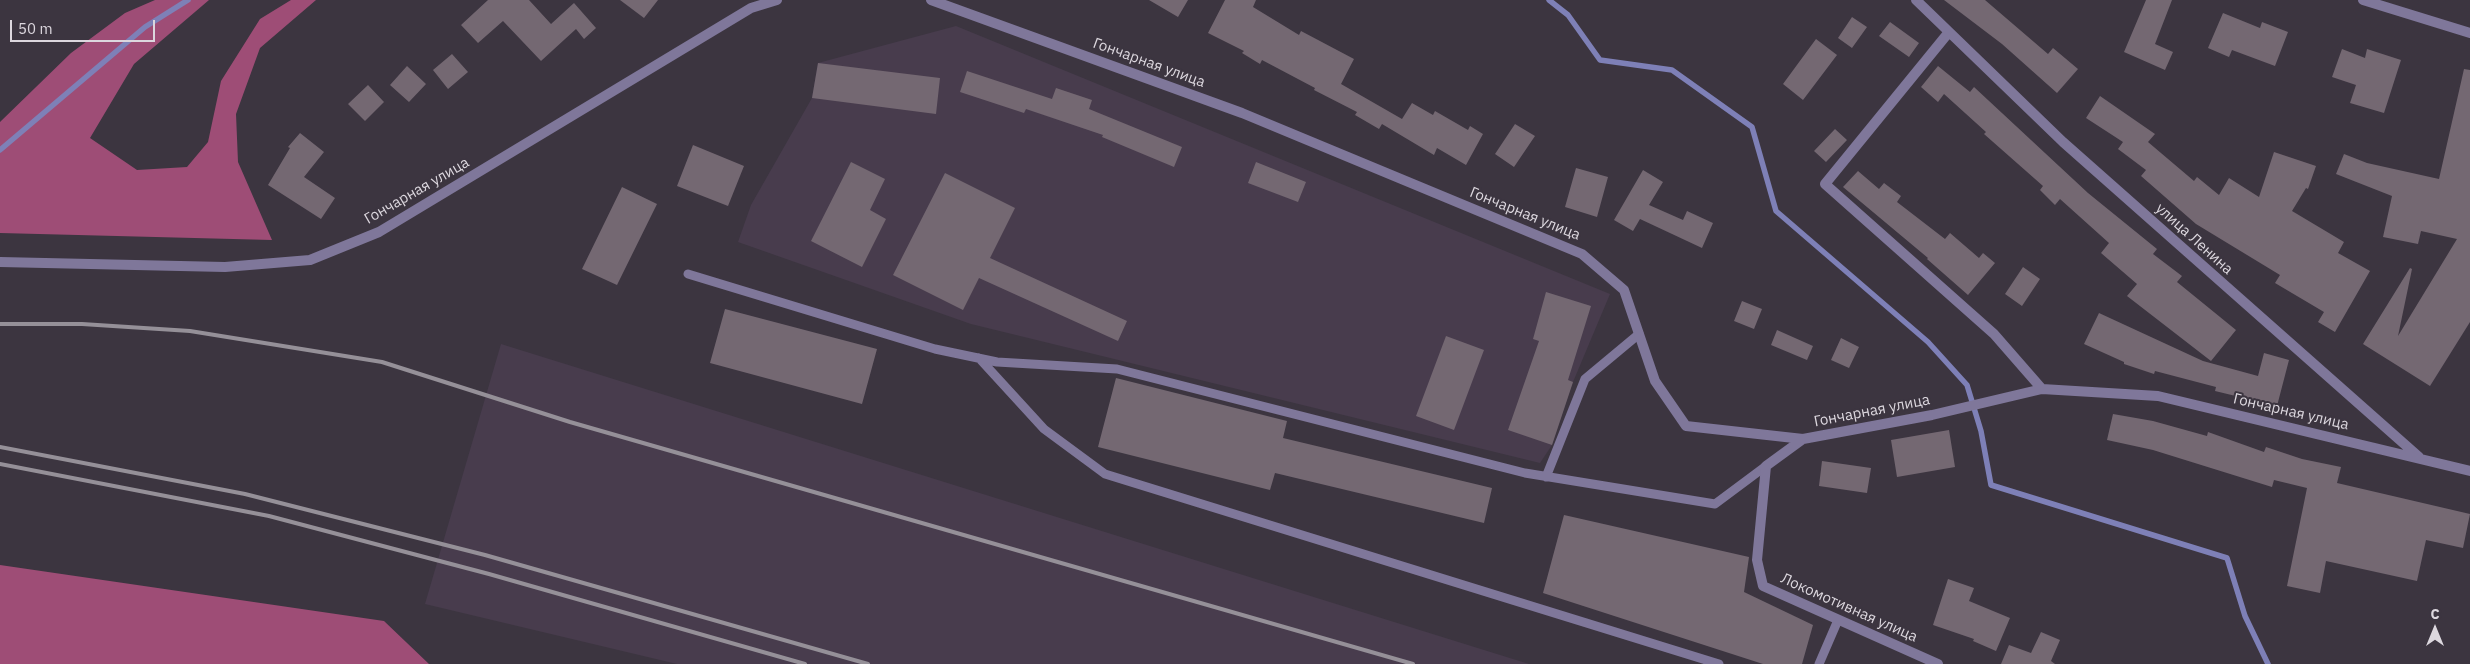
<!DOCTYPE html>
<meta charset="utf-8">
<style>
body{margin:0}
#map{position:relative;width:2470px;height:664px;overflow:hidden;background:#3c3540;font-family:"IBM Plex Sans",sans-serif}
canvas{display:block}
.north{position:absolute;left:2410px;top:604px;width:50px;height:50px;-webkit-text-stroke:4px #3c3540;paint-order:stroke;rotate:0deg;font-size:14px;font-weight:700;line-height:20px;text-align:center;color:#dcd7de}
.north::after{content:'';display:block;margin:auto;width:18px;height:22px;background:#dcd7de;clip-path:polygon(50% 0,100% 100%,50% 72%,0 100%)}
.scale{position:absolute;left:10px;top:20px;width:145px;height:22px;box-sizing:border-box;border:2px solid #dcd7de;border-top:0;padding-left:6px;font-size:15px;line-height:18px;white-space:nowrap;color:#dcd7de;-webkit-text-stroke:4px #3c3540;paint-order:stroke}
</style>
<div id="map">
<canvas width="2470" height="664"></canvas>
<div class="north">С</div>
<div class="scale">50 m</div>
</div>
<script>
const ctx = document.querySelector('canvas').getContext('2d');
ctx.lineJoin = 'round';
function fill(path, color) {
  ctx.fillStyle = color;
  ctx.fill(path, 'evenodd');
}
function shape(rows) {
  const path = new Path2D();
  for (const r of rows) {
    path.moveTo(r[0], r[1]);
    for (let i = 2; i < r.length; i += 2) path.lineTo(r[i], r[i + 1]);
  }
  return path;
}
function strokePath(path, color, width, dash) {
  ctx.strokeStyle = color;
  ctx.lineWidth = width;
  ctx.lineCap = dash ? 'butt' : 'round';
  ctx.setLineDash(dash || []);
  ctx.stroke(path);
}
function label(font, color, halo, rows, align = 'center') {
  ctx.font = font + ' "IBM Plex Sans",sans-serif';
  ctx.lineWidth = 4;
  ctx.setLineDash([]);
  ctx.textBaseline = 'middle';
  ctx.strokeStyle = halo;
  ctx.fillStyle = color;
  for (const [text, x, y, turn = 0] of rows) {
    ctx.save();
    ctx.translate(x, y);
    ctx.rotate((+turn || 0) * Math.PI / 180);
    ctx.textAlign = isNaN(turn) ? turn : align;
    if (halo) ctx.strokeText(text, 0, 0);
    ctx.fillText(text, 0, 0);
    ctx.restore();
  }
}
fill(shape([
 [956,26,1610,294,1573,382,1552,445,1540,463,971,324,738,242,751,205,812,98,818,63],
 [501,344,1529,664,677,664,425,604]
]), '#483c4d');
fill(shape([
 [155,0,209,0,134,64,90,138,137,170,187,167,208,142,221,81,260,19,291,0,316,0,260,48,236,114,238,162,272,240,0,233,0,122,71,53,125,13],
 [0,565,384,621,429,664,0,664]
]), '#9e4d76');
strokePath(shape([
 [1549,0,1568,15,1600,60,1672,70,1752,127,1776,211,1928,342,1967,385,1981,431,1991,485,2227,558,2245,616,2268,664],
 [0,150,145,27,188,0]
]), '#7e80b7', 5.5);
fill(shape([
 [488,0,529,0,551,24,574,3,596,28,584,39,576,29,541,61,503,21,478,43,461,25],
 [620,0,658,0,644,18],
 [1149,0,1188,0,1178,17],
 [1225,0,1256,0,1253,7,1299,35,1301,31,1354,59,1341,84,1402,119,1412,103,1433,115,1435,111,1468,130,1470,126,1483,134,1466,165,1437,148,1434,155,1382,124,1379,129,1355,115,1357,112,1314,90,1315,88,1262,60,1260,64,1242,53,1244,51,1208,33],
 [1944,0,1985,0,2048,54,2053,48,2078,69,2057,93,2002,44],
 [2146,0,2172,0,2155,44,2173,52,2165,70,2124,52],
 [2223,13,2260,28,2262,22,2288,32,2275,66,2232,50,2229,57,2208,48],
 [1852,17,1867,27,1852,48,1838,38],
 [1890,22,1919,43,1909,57,1879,36],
 [1816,39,1837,55,1803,100,1783,84],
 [2342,49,2365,58,2367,49,2401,60,2384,113,2350,103,2356,85,2332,77],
 [452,54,468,72,448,89,433,70],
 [818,63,940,78,936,114,812,98],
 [407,66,426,84,409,102,390,85],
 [1938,66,1970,92,1974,87,2088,193,2157,249,2153,254,2182,276,2177,282,2236,330,2211,361,2127,296,2137,284,2101,253,2109,243,2060,199,2055,205,2040,190,2043,186,1984,134,1986,132,1944,94,1938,102,1921,87],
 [2464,69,2470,70,2470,322,2430,386,2363,344,2410,268,2412,269,2398,336,2457,239,2421,231,2418,244,2383,237,2392,196,2336,174,2344,154,2367,163,2439,179],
 [967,71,1052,99,1056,88,1092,100,1089,109,1182,147,1174,167,1102,137,1103,135,1026,109,1024,113,960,92],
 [368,85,384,102,365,121,348,104],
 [2100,96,2155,134,2148,142,2194,181,2197,177,2219,195,2229,178,2259,197,2274,152,2316,166,2308,189,2306,188,2292,211,2344,242,2338,253,2370,271,2335,332,2318,322,2324,312,2275,283,2280,275,2196,224,2141,176,2146,170,2118,149,2123,142,2086,118],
 [1515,124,1535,136,1514,167,1495,154],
 [1835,129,1847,140,1826,162,1814,151],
 [300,133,324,152,304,177,335,198,321,219,268,185,290,148,288,147],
 [693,145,744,166,728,206,677,186],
 [851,162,885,179,870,210,886,219,862,267,811,241],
 [1256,162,1306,182,1298,202,1248,183],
 [1576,168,1608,177,1597,217,1565,207],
 [1643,170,1663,182,1649,205,1683,220,1687,211,1713,223,1702,248,1640,219,1633,231,1614,220],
 [1858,171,1879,189,1884,183,1901,196,1897,202,1945,239,1950,233,1979,258,1983,253,1995,263,1968,295,1927,259,1928,258,1843,187],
 [945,173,1015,208,990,258,1127,321,1118,341,979,278,963,310,893,275],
 [622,187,657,204,617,285,582,269],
 [2023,267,2040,279,2022,306,2005,294],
 [1546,292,1591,306,1568,380,1573,382,1552,445,1508,430,1539,341,1533,339],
 [1742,301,1762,309,1754,329,1734,321],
 [725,309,877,349,862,404,710,363],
 [2099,313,2203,361,2258,376,2264,353,2289,360,2277,406,2215,391,2216,387,2155,371,2154,374,2124,364,2124,362,2084,344],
 [1777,330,1813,346,1807,360,1771,345],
 [1446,336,1484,350,1454,430,1416,416],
 [1841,338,1859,347,1849,368,1831,360],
 [1116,378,1287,421,1283,438,1492,488,1484,523,1275,473,1270,490,1098,447],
 [2113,414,2153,421,2207,436,2208,432,2264,452,2266,447,2302,459,2341,467,2337,483,2470,514,2463,548,2426,540,2417,581,2326,561,2320,593,2287,586,2307,488,2274,480,2272,487,2153,450,2107,440],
 [1949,430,1955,467,1897,477,1891,440],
 [1822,461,1871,468,1867,493,1819,486],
 [1564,515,1749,557,1744,592,1813,625,1802,664,1763,664,1543,593],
 [1948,579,1974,588,1969,601,2010,618,1996,651,1973,641,1974,639,1933,625],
 [2041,632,2060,640,2051,661,2055,664,2001,664,2009,645,2031,653]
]), '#746872');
strokePath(shape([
 [688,274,935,349,997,362,1117,369,1525,473,1715,504,1766,466],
 [979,358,1044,429,1105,474,1719,664],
 [1546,477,1585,379,1639,334],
 [1819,664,1838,620]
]), '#7f779a', 9);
strokePath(shape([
 [931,0,1242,113,1582,254,1624,290,1655,381,1686,426,1803,439,1932,415,2042,389,2158,396,2470,471],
 [1916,0,2063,142,2419,457],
 [2363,0,2470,33],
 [1949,32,1825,184,1994,334,2042,389],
 [0,262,225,267,310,260,379,232,751,8,777,0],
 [1803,439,1766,466,1757,560,1763,586,1938,664]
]), '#7f779a', 10);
strokePath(shape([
 [0,324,82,324,190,331,382,362,570,422,1413,664],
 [0,447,245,494,485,555,868,664],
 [0,464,269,516,489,574,805,664]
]), '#959098', 4);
label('15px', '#dcd7de', '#3c3540', [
 ["Гончарная улица",1149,63,20],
 ["Гончарная улица",417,191,-30],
 ["Гончарная улица",1525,214,22],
 ["улица Ленина",2194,239,42],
 ["Гончарная улица",1872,411,-11],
 ["Гончарная улица",2291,412,13],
 ["Локомотивная улица",1849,608,24]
]);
</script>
